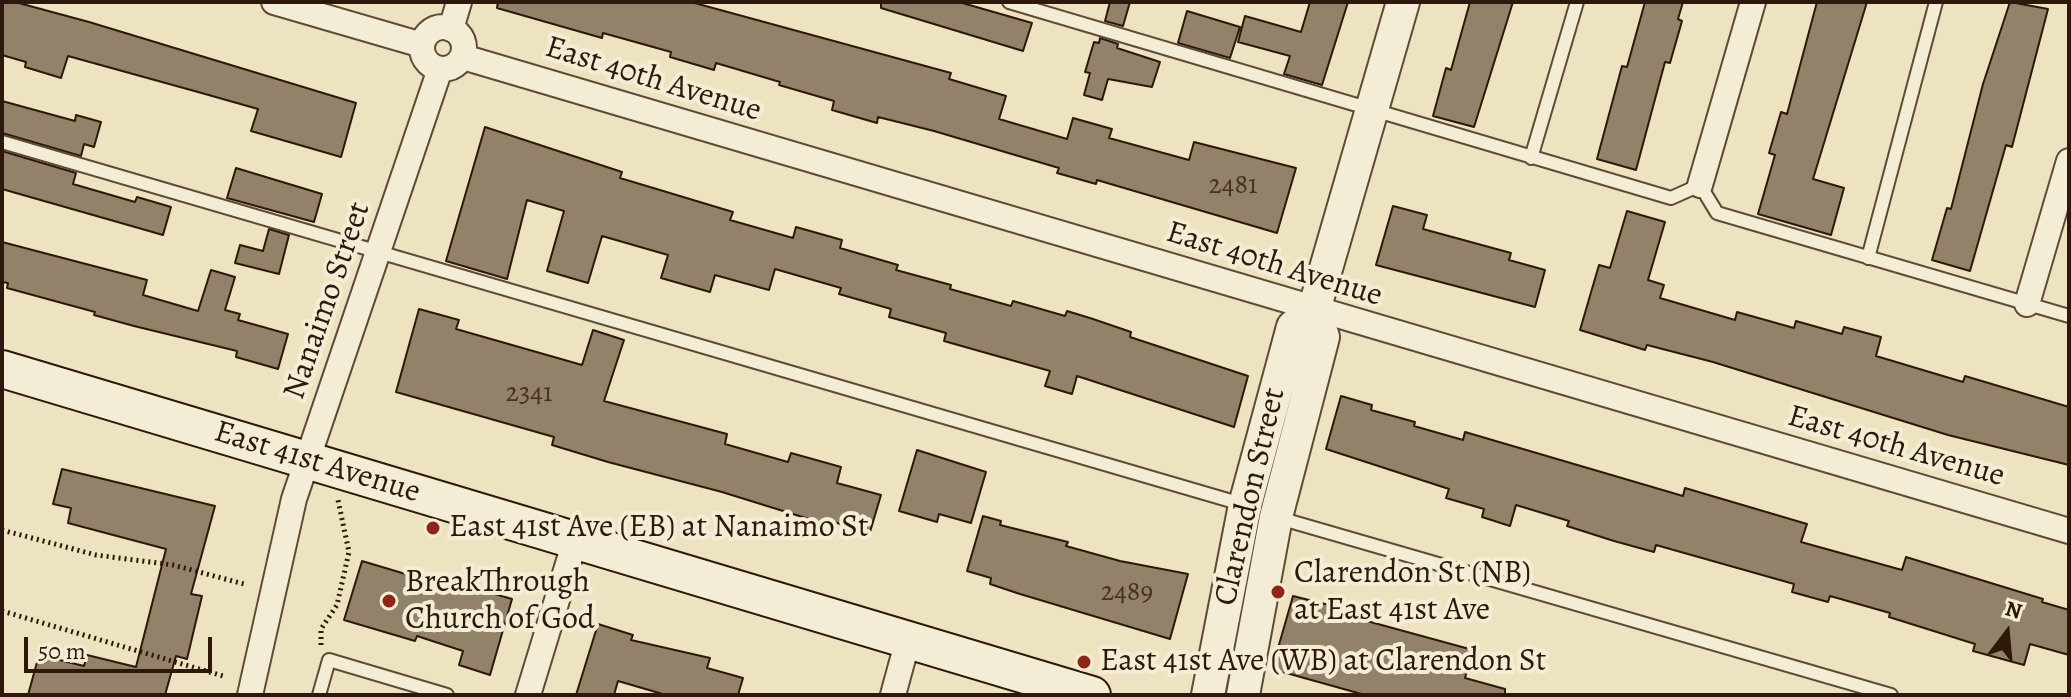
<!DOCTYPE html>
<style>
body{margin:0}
#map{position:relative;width:2071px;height:697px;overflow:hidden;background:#eee3c0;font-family:Alegreya,serif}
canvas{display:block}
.frame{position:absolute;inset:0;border:4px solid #2d180b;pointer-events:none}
.north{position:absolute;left:1967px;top:593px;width:80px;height:80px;-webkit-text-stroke:6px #f4edd6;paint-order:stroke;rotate:16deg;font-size:22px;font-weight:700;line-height:32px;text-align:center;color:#2d180b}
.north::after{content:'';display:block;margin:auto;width:28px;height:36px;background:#2d180b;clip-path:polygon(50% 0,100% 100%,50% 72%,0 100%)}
.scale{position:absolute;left:24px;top:637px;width:188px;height:36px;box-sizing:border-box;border:4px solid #2d180b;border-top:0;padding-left:10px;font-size:24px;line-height:28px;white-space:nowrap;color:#2d180b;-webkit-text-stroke:6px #f4edd6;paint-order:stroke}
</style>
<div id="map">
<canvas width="2071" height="697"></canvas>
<div class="frame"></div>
<div class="north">N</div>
<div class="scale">50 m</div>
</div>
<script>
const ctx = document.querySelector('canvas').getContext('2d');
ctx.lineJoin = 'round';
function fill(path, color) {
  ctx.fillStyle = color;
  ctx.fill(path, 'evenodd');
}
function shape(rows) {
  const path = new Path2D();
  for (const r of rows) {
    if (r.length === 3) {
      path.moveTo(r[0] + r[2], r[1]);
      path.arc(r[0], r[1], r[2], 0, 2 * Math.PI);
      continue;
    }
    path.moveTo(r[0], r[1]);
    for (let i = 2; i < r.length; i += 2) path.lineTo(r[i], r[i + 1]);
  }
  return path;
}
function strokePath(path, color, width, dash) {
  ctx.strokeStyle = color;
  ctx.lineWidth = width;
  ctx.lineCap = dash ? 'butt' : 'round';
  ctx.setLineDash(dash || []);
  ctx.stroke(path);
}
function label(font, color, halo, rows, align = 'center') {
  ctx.font = font + ' Alegreya,serif';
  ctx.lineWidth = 8;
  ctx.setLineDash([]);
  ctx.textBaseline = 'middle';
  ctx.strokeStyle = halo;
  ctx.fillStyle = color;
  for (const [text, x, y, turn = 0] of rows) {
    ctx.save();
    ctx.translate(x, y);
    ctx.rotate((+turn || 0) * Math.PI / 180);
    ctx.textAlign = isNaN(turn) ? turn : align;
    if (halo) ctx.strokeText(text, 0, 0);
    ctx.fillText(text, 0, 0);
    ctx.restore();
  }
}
const building = shape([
 [2,2,15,2,89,22,356,103,341,157,251,131,258,109,198,92,68,56,61,78,25,67,26,62,2,55,2,2],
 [498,2,691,2,951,73,949,79,1006,96,999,119,1067,139,1073,118,1112,129,1109,138,1189,160,1194,142,1296,168,1277,233,1097,180,1096,184,1057,173,1059,168,934,131,878,117,877,123,832,110,834,101,779,85,780,82,716,63,714,70,670,57,671,52,603,33,602,38,497,8,498,2],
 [881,2,959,2,1032,23,1023,51,881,8,881,2],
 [1110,2,1130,2,1123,26,1105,21,1110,2],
 [1310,2,1348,2,1322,85,1284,74,1290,56,1238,42,1245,16,1301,32,1310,2],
 [1470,2,1513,2,1474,127,1433,116,1446,68,1451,70,1470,2],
 [1645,2,1683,2,1678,19,1682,21,1670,63,1665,62,1636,170,1597,159,1622,66,1627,67,1645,2],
 [1817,2,1867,2,1813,179,1844,188,1831,235,1758,214,1775,155,1769,153,1781,112,1787,114,1817,2],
 [2010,2,2048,9,2012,147,2006,145,1970,271,1932,260,1947,208,1951,209,1983,84,2010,2],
 [1187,11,1240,27,1230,58,1178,43,1187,11],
 [1100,38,1118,44,1117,48,1160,62,1152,87,1108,79,1102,100,1084,95,1090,73,1085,72,1094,42,1099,43,1100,38],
 [2,101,75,121,76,115,101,122,94,147,84,144,81,156,2,133,2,101],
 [485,127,622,172,620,178,733,212,730,220,793,238,796,227,842,240,840,248,898,265,896,270,951,285,950,289,1011,306,1013,301,1065,316,1067,311,1093,319,1131,332,1130,337,1248,376,1234,427,1077,376,1072,394,1045,386,1050,371,944,341,946,333,889,317,891,309,839,294,841,288,775,269,769,290,715,275,710,292,661,278,668,255,602,236,588,283,547,271,564,211,527,200,507,279,446,261,485,127],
 [2,151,76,173,73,184,135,202,137,197,171,207,163,235,2,189,2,151],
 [236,168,322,194,314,222,227,198,236,168],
 [1393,206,1427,215,1423,229,1511,253,1509,260,1545,270,1535,307,1376,265,1393,206],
 [1627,211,1665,222,1648,280,1664,285,1660,298,1735,320,1737,312,1794,328,1796,321,1842,334,1844,327,1881,337,1876,356,1963,382,1965,376,2069,407,2069,465,1948,435,1713,362,1647,345,1645,350,1580,330,1599,265,1610,268,1627,211],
 [269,229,289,235,279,274,235,263,240,245,263,251,269,229],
 [2,242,147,280,143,295,198,311,211,270,235,277,225,310,240,314,238,320,288,334,278,369,236,357,237,351,134,326,94,315,95,312,7,288,8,283,2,282,2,242],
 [419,309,459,320,456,329,582,365,593,330,624,340,604,401,727,434,725,444,788,462,791,453,841,467,837,483,881,495,870,532,826,520,825,524,722,492,608,462,552,445,554,437,396,392,419,309],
 [1341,396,1372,405,1371,410,1415,422,1414,426,1463,440,1465,432,1683,496,1685,488,1807,524,1801,542,1902,570,1906,557,2043,599,2042,602,2069,610,2069,655,2030,644,2024,665,1973,651,1975,644,1889,617,1890,613,1830,596,1828,602,1792,592,1794,584,1656,545,1654,552,1614,541,1567,526,1569,521,1516,505,1510,526,1482,517,1484,509,1446,498,1449,489,1326,449,1341,396],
 [917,450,986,472,971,523,939,514,937,522,899,511,917,450],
 [62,469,215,506,191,594,202,596,187,659,176,656,165,695,28,695,39,655,84,666,87,655,136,667,166,549,68,523,71,508,53,504,62,469],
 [983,516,1001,521,1000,525,1068,542,1066,546,1120,561,1188,574,1170,639,1020,594,990,584,991,578,967,571,983,516],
 [362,561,439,584,480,594,481,590,512,599,490,675,459,665,463,651,417,636,415,641,344,620,362,561],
 [1293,596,1369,615,1367,621,1473,650,1465,678,1505,689,1505,695,1365,695,1272,669,1293,596],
 [598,624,633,635,631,640,710,658,707,668,743,678,738,695,666,695,618,681,614,695,576,695,598,624]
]);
fill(building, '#918269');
strokePath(building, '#2d180b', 2);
const service = shape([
 [1009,2,1671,198,1700,185,1717,213,2069,316],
 [2,142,1245,505],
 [1531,158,1577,2],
 [1868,258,1936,2],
 [1279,518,1891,695],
 [319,695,329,660,447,695]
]);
const minor = shape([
 [274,2,422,45],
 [443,48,21],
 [451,29,459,2],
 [463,57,2069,531],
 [1700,185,1753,2],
 [2027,304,2069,161],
 [250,695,294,499,440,69],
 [528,695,575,541],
 [893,695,908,640]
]);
const tertiary = shape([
 [1208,695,1245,505,1293,327,1314,310,1403,2],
 [1243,695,1276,517,1323,337,1314,310]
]);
const secondary = shape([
 [2,369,1092,695]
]);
strokePath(service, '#5d4b38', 16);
strokePath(minor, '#5d4b38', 28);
strokePath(tertiary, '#5d4b38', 36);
strokePath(secondary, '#2d180b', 40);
strokePath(shape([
 [2,530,96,555,173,565,244,584],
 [2,611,223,676],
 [321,645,321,629,337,605,349,552,338,500]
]), '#2d180b', 5, [2, 4]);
strokePath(service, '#f4edd6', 12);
strokePath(minor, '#f4edd6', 24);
strokePath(tertiary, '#f4edd6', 32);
strokePath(secondary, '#f4edd6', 36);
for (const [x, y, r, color] of [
 [433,528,8,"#8f2418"],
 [1278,592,8,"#8f2418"],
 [389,601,8,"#8f2418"],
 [1084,662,8,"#8f2418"]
]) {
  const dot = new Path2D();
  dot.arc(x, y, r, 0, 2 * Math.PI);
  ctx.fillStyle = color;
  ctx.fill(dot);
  strokePath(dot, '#f4edd6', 3);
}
label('28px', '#463222', null, [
 ["2481",1233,186],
 ["2341",529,394],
 ["2489",1127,593]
]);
label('32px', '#2d180b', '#f4edd6', [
 ["East 40th Avenue",653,80,17],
 ["East 40th Avenue",1274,265,17],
 ["Nanaimo Street",328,301,-71],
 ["East 40th Avenue",1896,447,16],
 ["East 41st Avenue",317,463,17],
 ["Clarendon Street",1251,497,-77]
]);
label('32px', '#2d180b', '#f4edd6', [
 ["East 41st Ave (EB) at Nanaimo St",449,528],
 ["Clarendon St (NB)",1294,574],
 ["at East 41st Ave",1294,611],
 ["BreakThrough",405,583],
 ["Church of God",405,620],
 ["East 41st Ave (WB) at Clarendon St",1100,662]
], 'left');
</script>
